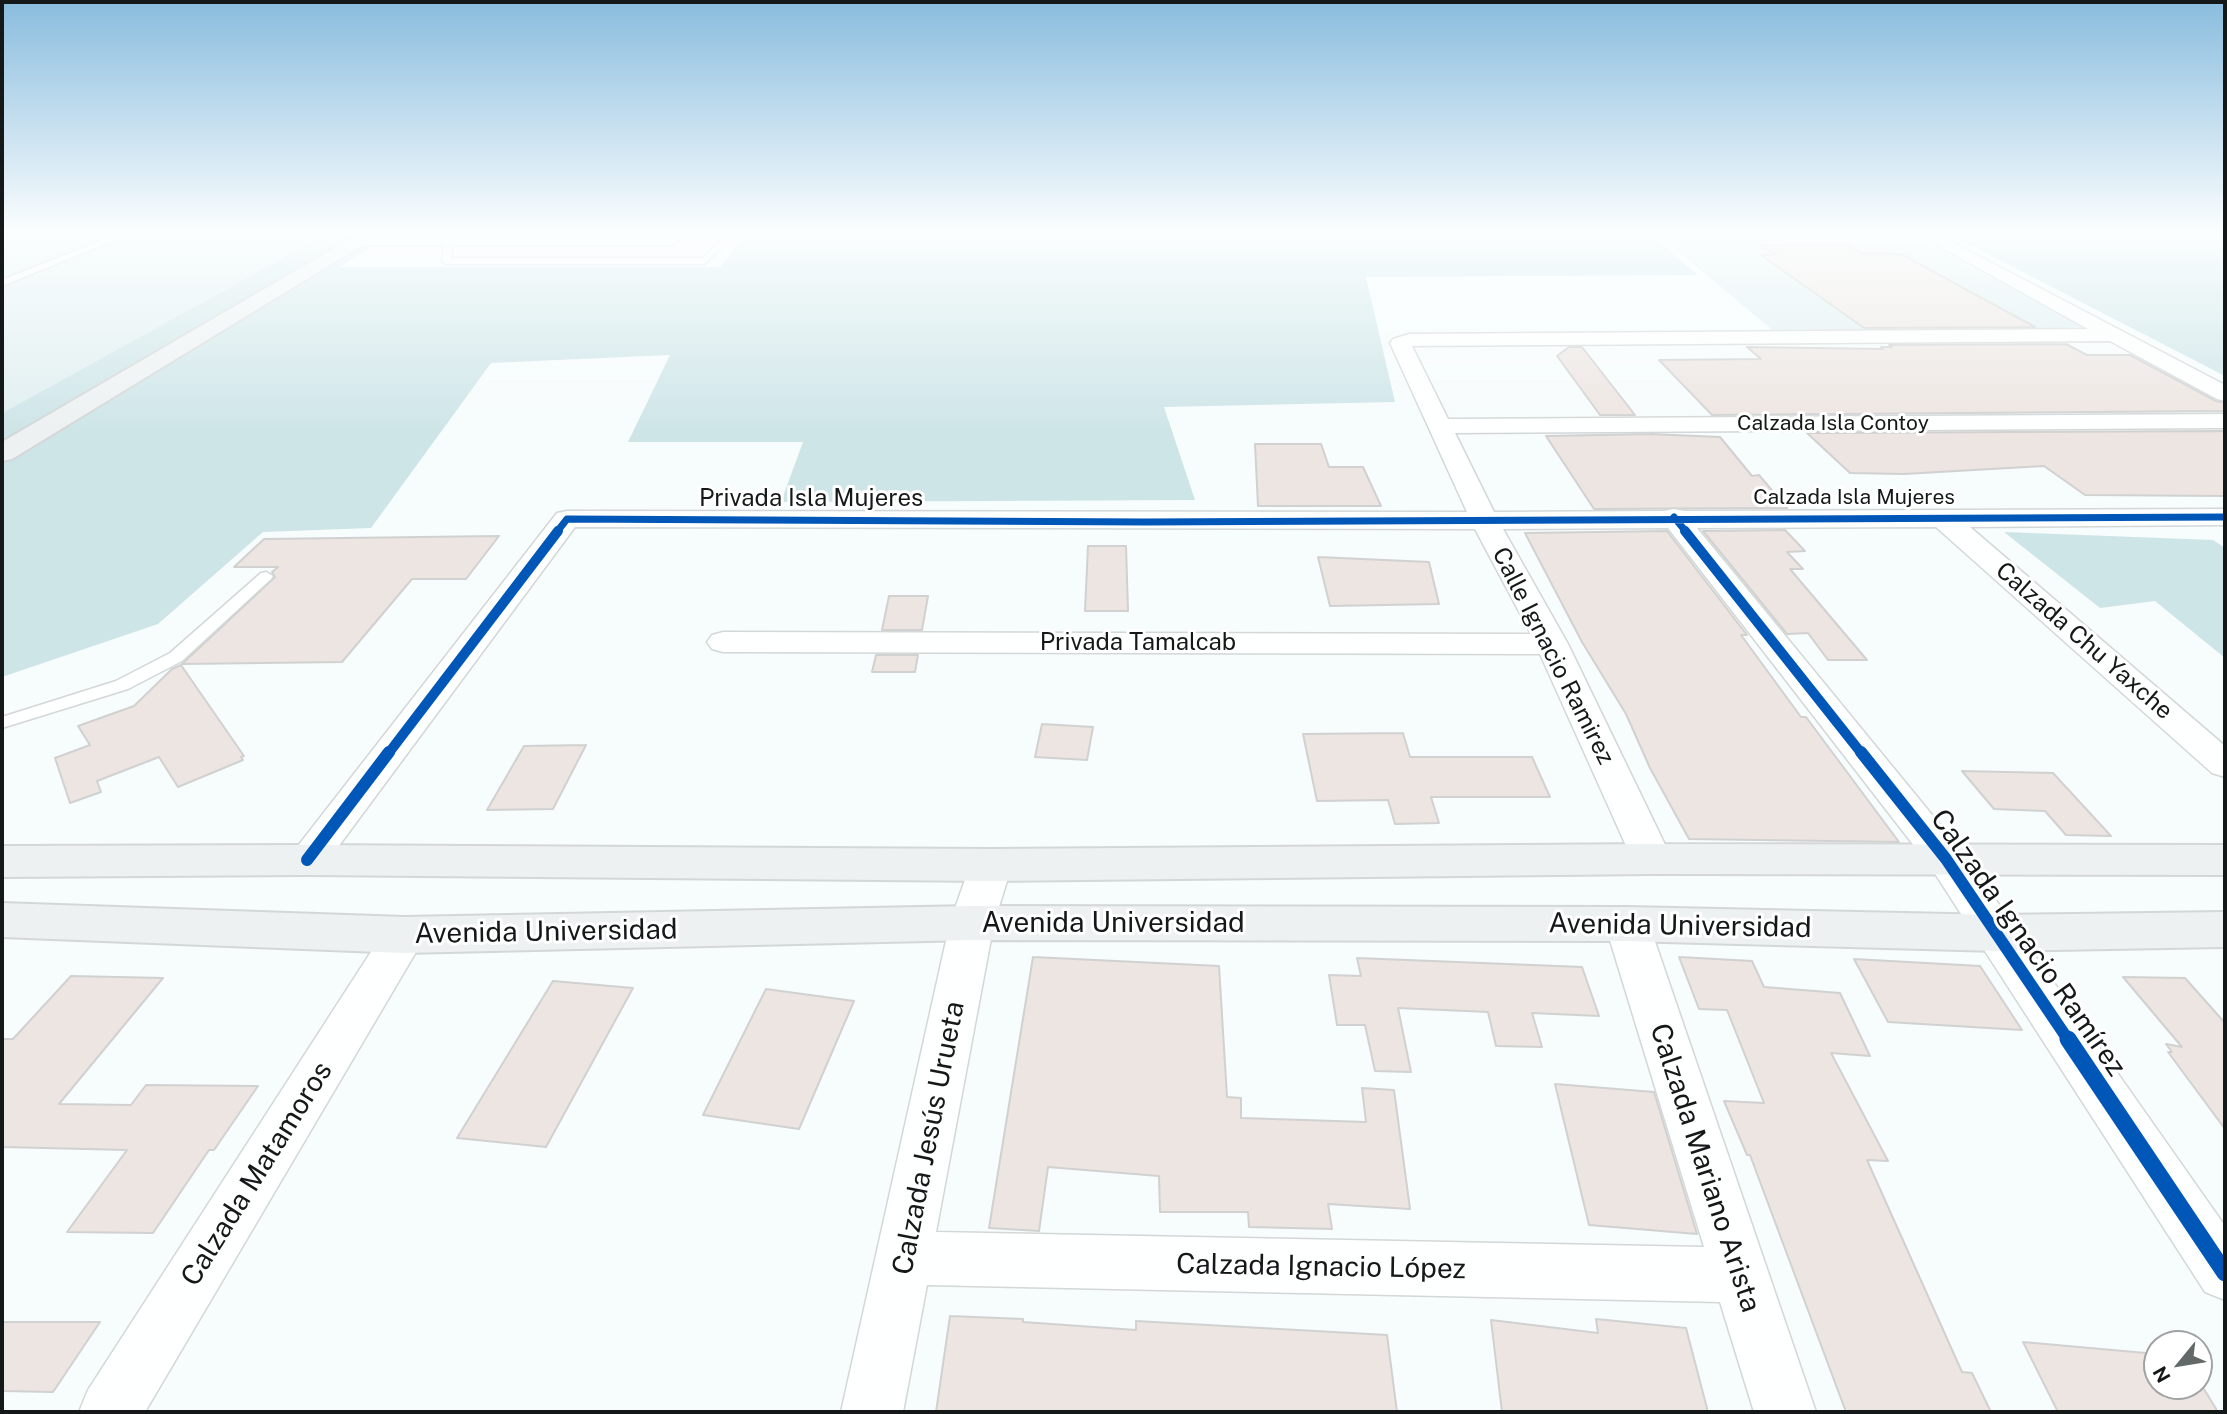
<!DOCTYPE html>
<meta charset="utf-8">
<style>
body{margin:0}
#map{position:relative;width:2227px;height:1414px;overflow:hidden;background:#f7fcfc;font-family:"Public Sans",sans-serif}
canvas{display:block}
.frame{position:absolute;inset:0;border:4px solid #141818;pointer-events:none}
.north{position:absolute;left:2143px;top:1330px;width:70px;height:70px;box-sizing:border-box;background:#fff;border:2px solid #a1a3a3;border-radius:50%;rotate:240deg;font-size:19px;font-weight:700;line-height:28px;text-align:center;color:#141818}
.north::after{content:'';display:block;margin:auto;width:24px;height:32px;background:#636868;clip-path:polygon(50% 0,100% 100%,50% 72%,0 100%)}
</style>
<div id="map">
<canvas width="2227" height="1414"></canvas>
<div class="frame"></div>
<div class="north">N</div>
</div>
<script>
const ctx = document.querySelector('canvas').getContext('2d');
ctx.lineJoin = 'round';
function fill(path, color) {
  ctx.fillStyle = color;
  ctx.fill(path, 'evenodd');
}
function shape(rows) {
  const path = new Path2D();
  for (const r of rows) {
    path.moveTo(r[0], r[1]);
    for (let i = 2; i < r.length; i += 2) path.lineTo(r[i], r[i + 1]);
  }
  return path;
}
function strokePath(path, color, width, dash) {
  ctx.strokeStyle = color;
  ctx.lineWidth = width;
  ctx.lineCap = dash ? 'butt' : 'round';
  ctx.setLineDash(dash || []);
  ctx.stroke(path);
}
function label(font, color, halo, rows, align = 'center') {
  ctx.font = font + ' "Public Sans",sans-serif';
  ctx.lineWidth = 6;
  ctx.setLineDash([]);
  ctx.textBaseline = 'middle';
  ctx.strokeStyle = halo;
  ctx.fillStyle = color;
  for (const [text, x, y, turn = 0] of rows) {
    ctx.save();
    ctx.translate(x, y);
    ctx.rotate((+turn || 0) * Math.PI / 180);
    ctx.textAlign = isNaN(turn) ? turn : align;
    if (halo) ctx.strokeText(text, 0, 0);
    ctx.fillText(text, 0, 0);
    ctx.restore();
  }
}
fill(shape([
 [2,232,330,232,2,413],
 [1655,232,1768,232,1864,244,1929,244,2086,329,1776,333]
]), '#e0eef0');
fill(shape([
 [330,232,395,232,340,267,720,267,748,232,1647,232,1698,275,1366,277,1395,402,1164,407,1195,500,781,502,803,442,628,442,670,355,491,363,371,528,263,532,158,624,2,677,2,413],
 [1945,232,2225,232,2225,376],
 [2004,532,2213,540,2225,548,2225,658,2155,601,2100,608]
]), '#cee5e8');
const building = shape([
 [1846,244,1862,253,1901,254,2035,327,1864,328,1761,255,1776,255,1759,245,1846,244],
 [2066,344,2087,355,2130,355,2216,401,2225,403,2225,411,1712,415,1659,360,1761,359,1747,347,1883,349,1881,347,1892,347,1889,345,2066,344],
 [1569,347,1582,347,1635,415,1600,415,1557,356,1569,347],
 [2225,431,2225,496,2085,495,2044,466,1904,474,1850,473,1807,433,2225,431],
 [1650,434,1720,437,1752,476,1759,475,1787,508,1594,509,1546,436,1650,434],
 [1255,444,1321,444,1329,467,1363,467,1381,506,1258,506,1255,444],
 [1785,530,1805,551,1787,552,1803,569,1790,569,1867,660,1828,660,1808,633,1787,634,1703,531,1785,530],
 [1667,531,1747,635,1741,635,1801,717,1806,717,1899,842,1689,839,1650,768,1626,714,1582,642,1525,533,1667,531],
 [499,536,466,579,412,579,342,662,182,664,275,577,272,572,278,567,234,567,264,539,499,536],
 [1088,546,1126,546,1128,611,1085,611,1088,546],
 [1318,557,1429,562,1439,604,1330,606,1318,557],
 [889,596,928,596,922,630,882,630,889,596],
 [876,655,918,655,915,672,872,672,876,655],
 [181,665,244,756,241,757,243,760,178,787,159,757,97,781,101,792,70,803,55,758,90,745,78,726,134,706,172,669,181,665],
 [1042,724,1093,727,1087,760,1035,757,1042,724],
 [1403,733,1410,757,1532,757,1550,797,1431,797,1439,823,1395,824,1388,800,1317,801,1303,734,1403,733],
 [586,745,553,809,487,810,524,746,586,745],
 [1962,771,2053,773,2111,836,2066,835,2045,811,1994,809,1962,771],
 [1033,957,1219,966,1227,1097,1241,1098,1241,1118,1366,1122,1362,1088,1394,1090,1410,1209,1328,1204,1332,1229,1249,1227,1248,1212,1160,1212,1159,1176,1048,1167,1039,1231,989,1228,1033,957],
 [1679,957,1752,961,1764,987,1840,993,1870,1056,1831,1053,1888,1161,1867,1160,1962,1372,1972,1373,1991,1412,1846,1412,1750,1155,1747,1155,1724,1101,1764,1103,1727,1010,1699,1009,1679,957],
 [1357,958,1582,967,1599,1016,1532,1013,1542,1047,1496,1046,1488,1012,1398,1008,1411,1072,1375,1071,1365,1025,1337,1025,1329,975,1361,976,1357,958],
 [1854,959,1980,966,2022,1030,1888,1022,1854,959],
 [71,976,163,978,59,1104,131,1105,146,1085,258,1086,214,1150,209,1150,153,1233,67,1232,127,1150,2,1147,2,1039,13,1039,71,976],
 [2123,977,2185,978,2225,1023,2225,1129,2168,1052,2172,1052,2166,1044,2182,1047,2123,977],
 [553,981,633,988,546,1147,457,1138,553,981],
 [766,989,854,1001,799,1129,703,1115,766,989],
 [1555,1084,1654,1092,1697,1234,1589,1225,1555,1084],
 [950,1316,1023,1319,1023,1322,1136,1330,1136,1321,1387,1335,1397,1412,936,1412,950,1316],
 [1596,1319,1686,1328,1708,1412,1502,1412,1491,1320,1598,1333,1596,1319],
 [2,1322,100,1322,53,1392,2,1391,2,1322],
 [2023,1342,2157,1354,2157,1386,2199,1386,2199,1381,2218,1412,2058,1412,2023,1342]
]);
fill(building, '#ede5e1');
strokePath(building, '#d0d1d0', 2);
const service = shape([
 [123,232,134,232,2,286,2,280,123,232],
 [678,232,687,232,673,245,453,245,451,258,703,258,727,232,736,232,705,264,446,264,442,261,444,245,359,245,355,242,359,239,671,239,678,232],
 [266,572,273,576,271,579,182,661,128,689,2,728,2,717,116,681,170,653,261,573,266,572]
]);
const minor = shape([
 [1913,232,1933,232,2225,385,2225,401,2217,399,2110,341,1412,346,1448,419,2225,414,2225,428,1455,433,1494,512,1664,511,1674,509,1684,511,2225,509,2225,525,1970,527,2225,746,2225,777,2212,773,1936,527,1697,528,1960,849,2225,1226,2225,1300,2205,1292,1932,869,1668,528,1503,529,1568,644,1672,859,1666,869,1652,873,1638,869,1632,859,1540,654,723,652,712,649,707,642,712,635,723,632,1531,634,1475,529,575,527,321,870,307,874,293,870,287,860,557,513,567,511,1467,512,1390,343,1393,339,1409,334,2088,329,1913,232],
 [991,851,1006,855,1012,865,994,923,936,1232,1704,1247,1605,924,1612,913,1627,908,1642,913,1649,924,1816,1412,1754,1412,1720,1302,927,1285,903,1412,841,1412,950,923,970,865,976,855,991,851],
 [404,919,419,924,426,935,145,1412,79,1412,88,1390,389,924,404,919]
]);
const secondary = shape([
 [362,232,384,232,12,459,2,461,2,442,362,232],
 [1652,844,2225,845,2225,875,1652,874,991,881,307,875,2,877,2,846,307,845,991,849,1652,844],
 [2,903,404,917,972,906,1627,907,1997,915,2225,912,2225,947,1997,951,1627,941,972,940,404,953,2,937,2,903]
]);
strokePath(service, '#d3d7d7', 3);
strokePath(minor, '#d3d7d7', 3);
strokePath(secondary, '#d3d7d7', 4);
fill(service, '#feffff');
fill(minor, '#feffff');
fill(secondary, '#edf1f2');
strokePath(shape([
 [1674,517,1687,533],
 [556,533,567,519,1145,522,2225,517]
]), '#0057b8', 7);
strokePath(shape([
 [1685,531,1862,754],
 [388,754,558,531]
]), '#0057b8', 10);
strokePath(shape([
 [1861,752,1946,859,2069,1041],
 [307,860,389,752]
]), '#0057b8', 12);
strokePath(shape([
 [2068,1039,2225,1273]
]), '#0057b8', 17);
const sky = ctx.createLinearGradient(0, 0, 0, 430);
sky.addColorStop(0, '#89bcde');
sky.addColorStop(0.54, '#fbfefe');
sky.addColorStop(1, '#fbfefe00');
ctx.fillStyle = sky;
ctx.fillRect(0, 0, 2227, 430);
label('21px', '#141818', '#fff', [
 ["Calzada Isla Contoy",1833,424],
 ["Calzada Isla Mujeres",1854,498]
]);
label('24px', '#141818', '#fff', [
 ["Privada Isla Mujeres",811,499],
 ["Calzada Chu Yaxche",2084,641,41],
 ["Privada Tamalcab",1138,643],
 ["Calle Ignacio Ramirez",1553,656,63]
]);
label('28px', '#141818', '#fff', [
 ["Avenida Universidad",1113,923],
 ["Avenida Universidad",1680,926,1],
 ["Avenida Universidad",546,932,-1],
 ["Calzada Ignacio Ramírez",2028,943,55],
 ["Calzada Jesús Urueta",929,1138,-79],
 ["Calzada Mariano Arista",1705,1168,72],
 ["Calzada Matamoros",257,1174,-58],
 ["Calzada Ignacio López",1321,1267,1]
]);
</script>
